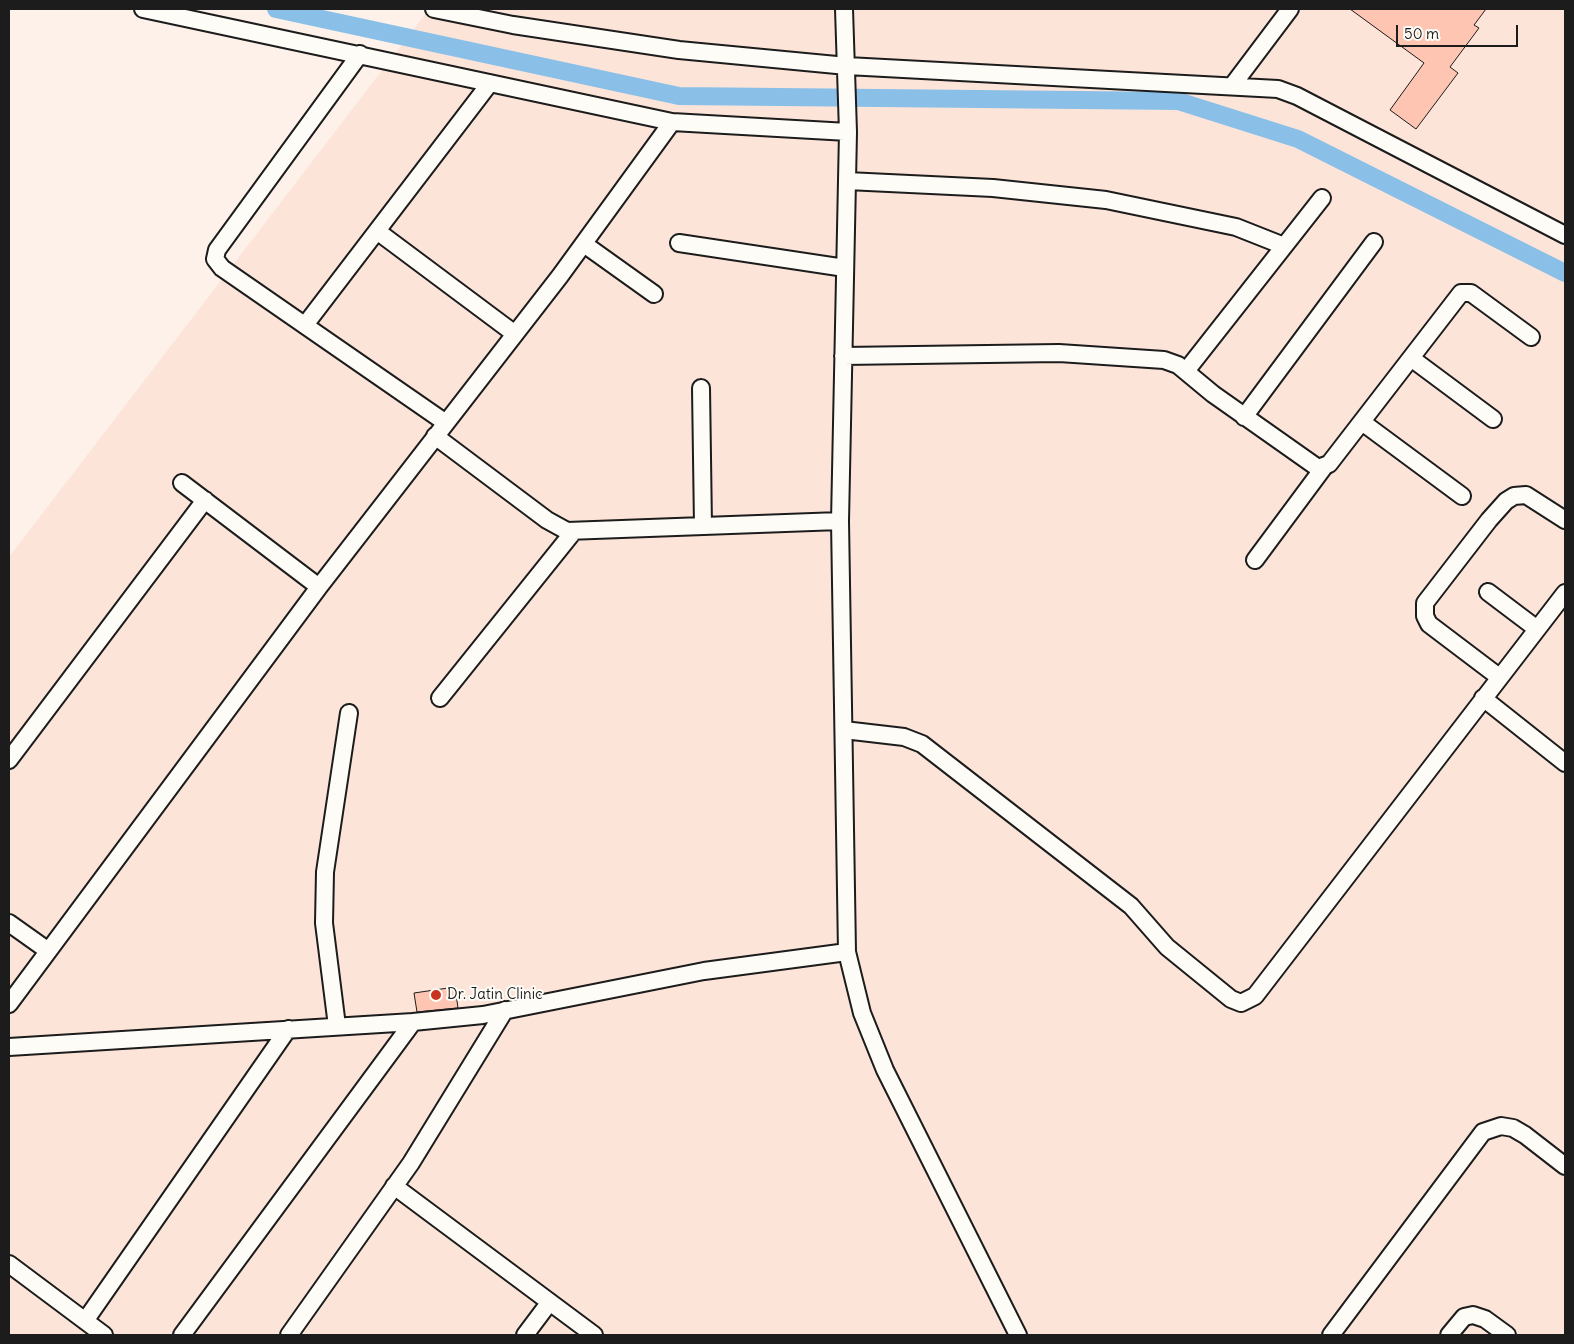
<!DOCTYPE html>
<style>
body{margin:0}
#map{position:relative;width:1574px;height:1344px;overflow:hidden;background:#fdf1e9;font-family:Delius,sans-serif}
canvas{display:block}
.frame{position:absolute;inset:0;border:10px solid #1c1c1c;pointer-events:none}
.scale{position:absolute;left:1396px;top:25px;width:122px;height:22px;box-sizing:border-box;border:2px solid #1c1c1c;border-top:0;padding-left:6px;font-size:15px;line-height:18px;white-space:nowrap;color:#1c1c1c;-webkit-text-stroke:4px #fdfcf7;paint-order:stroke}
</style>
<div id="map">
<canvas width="1574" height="1344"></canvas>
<div class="frame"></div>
<div class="scale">50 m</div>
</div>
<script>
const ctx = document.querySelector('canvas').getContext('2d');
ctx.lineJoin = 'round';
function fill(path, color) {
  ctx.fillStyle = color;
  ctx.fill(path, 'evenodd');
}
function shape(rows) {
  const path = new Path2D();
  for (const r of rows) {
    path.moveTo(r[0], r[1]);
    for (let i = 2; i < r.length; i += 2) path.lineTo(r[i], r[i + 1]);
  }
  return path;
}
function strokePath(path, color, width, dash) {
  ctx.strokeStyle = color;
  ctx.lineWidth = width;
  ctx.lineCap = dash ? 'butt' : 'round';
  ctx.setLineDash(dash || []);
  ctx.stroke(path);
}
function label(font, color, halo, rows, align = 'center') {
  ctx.font = font + ' Delius,sans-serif';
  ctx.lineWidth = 4;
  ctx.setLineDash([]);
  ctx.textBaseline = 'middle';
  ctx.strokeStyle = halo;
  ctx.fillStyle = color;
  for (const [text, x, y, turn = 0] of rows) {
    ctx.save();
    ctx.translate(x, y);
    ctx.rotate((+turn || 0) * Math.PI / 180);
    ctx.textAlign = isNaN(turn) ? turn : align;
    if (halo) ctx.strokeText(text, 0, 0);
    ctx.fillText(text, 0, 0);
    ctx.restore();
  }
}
fill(shape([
 [429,9,1565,9,1565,1335,9,1335,9,557]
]), '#fde4d9');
strokePath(shape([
 [276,9,679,96,1178,101,1298,139,1565,273]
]), '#8ac0e8', 18);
const building = shape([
 [1350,9,1486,9,1474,25,1479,28,1450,67,1458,73,1416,129,1390,110,1424,63,1350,9],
 [455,987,458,1008,417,1012,414,993,455,987]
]);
fill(building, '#fec5b3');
strokePath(building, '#1c1c1c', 1);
const minor = shape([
 [143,9,672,122,848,132],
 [434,9,513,25,679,50,847,66,1278,89,1297,96,1565,235],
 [844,9,848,132,840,521,847,952,862,1013,885,1070,1018,1335],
 [360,54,217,250,215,259,222,268,446,423],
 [1232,86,1290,9],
 [847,181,993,188,1106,200,1236,227,1284,246],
 [377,231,515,334],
 [679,243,845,268],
 [584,244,654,294],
 [305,325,490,83],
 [843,356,1059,353,1164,360,1178,365,1213,394,1318,468,1329,464,1461,293,1471,293,1531,337],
 [1411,358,1493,419],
 [1186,371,1322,198],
 [701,388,703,526],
 [1244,417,1374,242],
 [1362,422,1462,496],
 [435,436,547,520,567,531,840,521],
 [182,483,319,587],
 [1255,560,1324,467],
 [1488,592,1537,629],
 [1499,677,1429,624,1425,616,1425,603,1489,520,1506,501,1514,496,1526,495,1565,520],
 [440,698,574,531],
 [1483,698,1565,763],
 [844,730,904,737,922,744,1131,906,1167,947,1231,999,1241,1003,1255,996,1565,593],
 [9,760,205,500],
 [9,923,47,950],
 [9,1004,319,587,560,276,672,122],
 [337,1026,324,923,325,872,349,713],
 [9,1047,413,1022,483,1015,704,971,847,952],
 [394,1186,594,1335],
 [9,1264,104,1335],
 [85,1321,288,1029],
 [182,1335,413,1022],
 [289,1335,411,1163,505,1010],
 [525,1335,549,1303],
 [1331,1335,1483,1132,1501,1126,1513,1128,1525,1135,1565,1166],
 [1449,1335,1464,1317,1473,1315,1485,1319,1507,1335]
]);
strokePath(minor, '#1c1c1c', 20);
strokePath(minor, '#fdfcf7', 16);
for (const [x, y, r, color] of [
 [436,995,6,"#c8321e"]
]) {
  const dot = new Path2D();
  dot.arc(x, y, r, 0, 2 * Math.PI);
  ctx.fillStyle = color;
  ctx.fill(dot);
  strokePath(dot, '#fdfcf7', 2);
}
label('15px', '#1c1c1c', '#fdfcf7', [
 ["Dr. Jatin Clinic",447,995]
], 'left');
</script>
